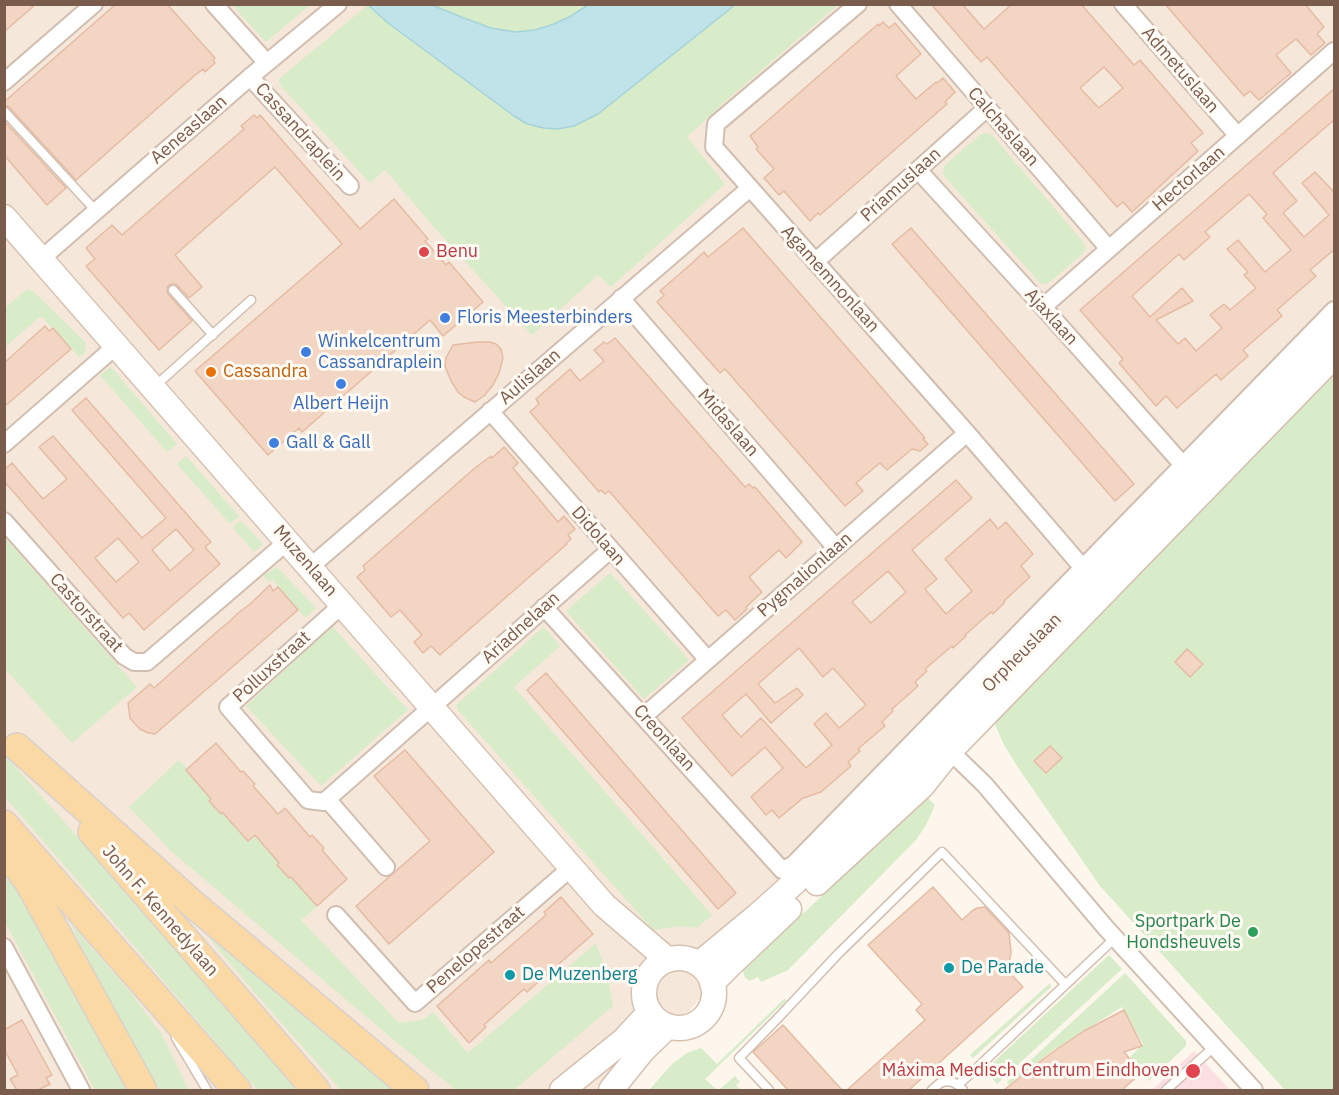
<!DOCTYPE html>
<meta charset="utf-8">
<style>
body{margin:0}
#map{position:relative;width:1339px;height:1095px;overflow:hidden;background:#fdf6ec;font-family:"IBM Plex Sans",sans-serif}
canvas{display:block}
.frame{position:absolute;inset:0;border:6px solid #7a5c4d;pointer-events:none}
</style>
<div id="map">
<canvas width="1339" height="1095"></canvas>
<div class="frame"></div>
</div>
<script>
const ctx = document.querySelector('canvas').getContext('2d');
ctx.lineJoin = 'round';
function fill(path, color) {
  ctx.fillStyle = color;
  ctx.fill(path, 'evenodd');
}
function shape(rows) {
  const path = new Path2D();
  for (const r of rows) {
    if (r.length === 3) {
      path.moveTo(r[0] + r[2], r[1]);
      path.arc(r[0], r[1], r[2], 0, 2 * Math.PI);
      continue;
    }
    path.moveTo(r[0], r[1]);
    for (let i = 2; i < r.length; i += 2) path.lineTo(r[i], r[i + 1]);
  }
  return path;
}
function strokePath(path, color, width, dash) {
  ctx.strokeStyle = color;
  ctx.lineWidth = width;
  ctx.lineCap = dash ? 'butt' : 'round';
  ctx.setLineDash(dash || []);
  ctx.stroke(path);
}
function label(font, color, halo, rows, align = 'center') {
  ctx.font = font + ' "IBM Plex Sans",sans-serif';
  ctx.lineWidth = 6;
  ctx.setLineDash([]);
  ctx.textBaseline = 'middle';
  ctx.strokeStyle = halo;
  ctx.fillStyle = color;
  for (const [text, x, y, turn = 0] of rows) {
    ctx.save();
    ctx.translate(x, y);
    ctx.rotate((+turn || 0) * Math.PI / 180);
    ctx.textAlign = isNaN(turn) ? turn : align;
    if (halo) ctx.strokeText(text, 0, 0);
    ctx.fillText(text, 0, 0);
    ctx.restore();
  }
}
fill(shape([
 [5,5,1334,5,1334,311,616,1090,5,1090]
]), '#f5e8da');
fill(shape([
 [1194,1051,1230,1090,1152,1090]
]), '#fbdfe3');
fill(shape([
 [232,5,310,5,266,42],
 [368,5,388,23,514,116,527,124,544,128,574,126,598,114,735,5,838,5,729,98,687,137,725,184,611,287,598,275,532,335,433,226,385,170,370,183,280,85,279,79],
 [432,5,588,5,571,16,554,24,535,30,515,32,491,28,464,18],
 [985,133,992,135,1084,243,1086,249,1082,254,1050,282,1045,284,1040,283,945,177,943,173,944,166,981,134],
 [27,289,34,292,86,343,85,353,79,357,41,316,5,347,5,308],
 [1334,362,1334,1090,1285,1090,1100,886,1017,766,1003,743,992,717],
 [111,367,177,444,167,452,100,375],
 [186,456,239,516,230,524,177,464],
 [240,520,263,544,254,552,233,528],
 [5,538,137,687,72,743,5,669],
 [277,567,316,608,305,618,273,580,268,581,265,578,264,575],
 [610,573,689,660,644,699,566,611],
 [332,626,408,710,321,786,246,706],
 [544,627,560,646,514,687,712,915,697,928,682,926,653,930,457,709,457,704],
 [4,754,153,922,296,1090,258,1090,236,1066,123,933,5,797],
 [179,760,251,840,257,835,319,905,301,920,399,1023,424,1019,433,1012,468,1053,596,943,608,977,613,1006,514,1090,456,1090,395,1041,171,851,129,807],
 [926,796,935,805,926,825,916,840,788,970,761,982,758,977,749,981,744,976,743,968,776,931,806,911],
 [4,862,138,1090,95,1090,5,922],
 [176,898,400,1090,341,1090,254,992],
 [70,923,130,992,161,1033,189,1090,160,1090,131,1043,106,996],
 [1109,955,1122,969,997,1084,985,1070],
 [1125,973,1186,1041,1186,1046,1149,1081,1130,1057,1143,1044,1122,1007,1052,1051,1009,1085,1007,1082],
 [1050,983,1051,987,973,1058,970,1055],
 [785,998,786,1001,705,1079,717,1090,649,1090,673,1063,687,1053,701,1048,717,1064],
 [735,1076,740,1082,736,1085,741,1090,719,1090]
]), '#d8ecc9');
const water = shape([
 [368,5,432,5,464,18,491,28,515,32,535,30,554,24,571,16,588,5,735,5,598,114,574,126,557,129,544,128,527,124,514,116,388,23,368,5]
]);
fill(water, '#bfe3e8');
strokePath(water, '#a5d3da', 1.5);
const building = shape([
 [4,4,36,4,4,32,4,4],
 [116,4,167,4,215,58,213,60,215,63,205,72,203,69,194,76,76,180,9,107,4,105,4,102,116,4],
 [931,4,962,4,984,29,1012,4,1081,4,1134,65,1140,60,1203,133,1191,143,1198,151,1132,212,1123,202,1117,207,987,57,981,62,931,4],
 [1104,67,1123,88,1099,108,1080,88,1104,67],
 [1165,4,1305,4,1324,27,1317,34,1325,43,1311,55,1296,39,1276,55,1291,73,1259,100,1250,91,1244,96,1165,4],
 [883,22,889,28,895,23,921,54,896,76,916,99,936,82,937,83,943,78,955,92,945,102,947,104,820,215,818,213,810,221,784,191,779,195,764,178,774,169,756,149,758,147,750,136,878,24,879,26,883,22],
 [1335,88,1335,119,1273,173,1297,201,1283,213,1304,237,1329,215,1302,183,1315,172,1335,193,1335,249,1310,270,1316,276,1277,310,1282,316,1243,350,1248,356,1221,380,1216,374,1177,408,1166,396,1156,406,1119,363,1123,359,1080,310,1335,88],
 [1249,194,1267,214,1263,218,1291,250,1265,272,1238,240,1227,249,1248,272,1244,275,1256,288,1230,310,1224,304,1210,315,1222,328,1196,351,1185,338,1178,344,1156,320,1193,301,1182,288,1150,317,1132,296,1179,254,1184,260,1210,237,1205,232,1249,194],
 [254,115,257,118,260,115,360,229,394,199,428,239,425,241,446,265,449,262,454,268,483,302,443,336,430,320,302,432,299,428,268,455,195,371,342,244,275,167,175,255,202,287,189,298,176,284,172,284,168,286,167,291,168,294,192,321,159,350,86,266,95,259,86,248,96,239,112,225,122,235,244,129,241,126,254,115],
 [4,121,66,188,47,205,4,155,4,121],
 [743,228,895,403,925,438,923,439,928,444,920,451,912,449,887,470,880,463,856,483,863,491,845,506,725,369,720,373,657,302,664,295,660,291,691,264,704,252,708,257,743,228],
 [911,228,1134,484,1115,501,892,244,911,228],
 [45,326,49,331,53,328,71,349,4,407,4,363,45,326],
 [615,338,745,487,749,484,753,488,755,487,802,542,786,558,779,550,749,577,762,592,746,607,747,609,735,620,726,610,718,616,609,491,605,494,601,490,599,492,530,412,539,404,536,399,570,369,580,381,604,361,594,350,604,342,607,344,615,338],
 [478,342,490,342,496,344,501,349,503,358,499,373,493,385,484,396,475,402,464,397,458,392,451,381,445,366,446,358,453,345,478,342],
 [86,398,211,542,205,547,220,564,144,630,129,613,123,618,4,481,4,470,12,463,43,499,67,479,39,447,53,436,142,538,166,518,72,410,86,398],
 [176,529,194,550,170,571,152,550,176,529],
 [118,538,139,562,116,582,95,558,118,538],
 [504,447,518,463,513,468,558,522,564,516,575,529,568,535,571,539,566,543,567,544,440,655,431,646,423,653,414,642,422,635,400,610,391,617,357,577,365,570,363,566,380,551,475,468,491,456,492,458,504,447],
 [956,480,972,498,912,550,937,579,925,589,946,614,972,591,945,559,990,519,998,529,1006,522,1033,554,1021,566,1030,577,1004,601,1005,602,993,614,991,612,965,635,966,636,953,648,952,646,925,669,927,671,915,682,918,686,892,709,893,711,882,722,885,726,858,749,860,751,848,762,851,766,821,792,803,798,779,818,772,810,766,815,751,797,783,768,765,747,732,776,682,718,956,480],
 [888,571,906,592,871,623,852,602,888,571],
 [799,648,823,677,833,668,866,705,839,728,826,713,814,724,832,745,806,768,761,718,741,737,722,715,746,694,771,723,803,695,797,688,775,703,758,684,799,648],
 [270,585,273,591,278,587,298,610,155,734,148,733,140,729,135,724,130,718,128,703,150,684,154,688,219,630,229,622,238,613,249,605,270,585],
 [1187,649,1203,664,1190,677,1175,662,1187,649],
 [546,673,736,893,718,909,527,690,546,673],
 [216,743,241,772,243,771,255,784,253,786,278,814,285,808,310,837,312,835,324,848,322,850,347,879,317,906,291,877,289,878,277,865,279,863,255,835,248,841,222,812,221,814,209,801,211,799,186,770,216,743],
 [1050,746,1062,758,1046,773,1034,761,1050,746],
 [405,750,494,852,389,944,356,906,430,841,374,776,405,750],
 [933,887,962,920,972,911,977,908,985,907,1009,933,1011,952,1008,971,1023,987,909,1090,847,1090,925,1020,916,1010,922,1004,868,945,933,887],
 [561,897,593,934,527,992,524,989,484,1025,486,1027,469,1043,437,1006,489,960,491,963,546,915,544,912,561,897],
 [1124,1010,1142,1046,1124,1052,1141,1073,1122,1090,1004,1090,1034,1066,1057,1049,1084,1031,1124,1010],
 [22,1020,52,1075,46,1078,50,1084,38,1090,17,1090,10,1079,18,1075,4,1049,4,1030,22,1020],
 [783,1025,842,1090,788,1090,753,1052,783,1025]
]);
fill(building, '#f3d5c3');
strokePath(building, '#e6bba3', 1.5);
const lane = shape([
 [4,111,96,211],
 [173,290,213,335],
 [154,387,251,300],
 [176,1038,207,1090],
 [978,1067,1115,938],
 [958,1085,973,1071],
 [769,1090,739,1058,779,1017,838,954,942,852,1065,984],
 [932,1090,940,1083,946,1081,953,1082,958,1085,963,1090],
 [1166,1090,1215,1046]
]);
const street = shape([
 [214,4,267,63],
 [858,4,716,124,714,147,967,433,1083,568],
 [898,4,1109,249],
 [1123,4,1238,136],
 [250,77,350,186],
 [4,82,94,4],
 [918,170,1043,307,1183,465],
 [41,259,250,77,338,4],
 [815,262,987,108],
 [621,298,836,548],
 [1043,307,1334,51],
 [490,411,708,660],
 [4,444,117,345],
 [4,521,124,656,134,662,147,662,288,541],
 [310,567,750,188],
 [343,604,228,707,308,800,324,802,610,550],
 [544,607,782,870,793,865,1334,310],
 [644,716,967,433],
 [941,745,950,751,985,785,1105,927,1254,1090],
 [327,799,386,867],
 [336,915,415,1003,572,867],
 [4,947,81,1090]
]);
const secondary = shape([
 [4,217,604,905,668,960],
 [817,883,922,786,950,751,1334,356],
 [679,993,35],
 [699,964,757,916,795,882,908,772,977,698,1334,331],
 [712,983,731,964,789,909],
 [562,1090,624,1040,650,1012],
 [611,1090,643,1050,668,1026]
]);
const primary = shape([
 [17,747,193,904,415,1090],
 [4,824,237,1090],
 [92,832,316,1090],
 [4,850,28,881,143,1090]
]);
strokePath(lane, '#d1beb0', 11);
strokePath(street, '#d1beb0', 20);
strokePath(secondary, '#d6c0b0', 27);
strokePath(primary, '#dad1cd', 30);
strokePath(lane, '#fff', 8);
strokePath(street, '#fff', 16);
strokePath(secondary, '#fff', 24);
strokePath(primary, '#fbd9a5', 27);
for (const [x, y, r, color] of [
 [424,252,6,"#e0444e"],
 [445,318,6,"#3f7fe0"],
 [306,352,6,"#3f7fe0"],
 [211,372,6,"#e8710a"],
 [341,384,6,"#3f7fe0"],
 [274,443,6,"#3f7fe0"],
 [1253,932,6,"#2e9e5b"],
 [949,968,6,"#0f9aa8"],
 [510,975,6,"#0f9aa8"],
 [1193,1071,8,"#e0444e"]
]) {
  const dot = new Path2D();
  dot.arc(x, y, r, 0, 2 * Math.PI);
  ctx.fillStyle = color;
  ctx.fill(dot);
  strokePath(dot, '#fffaf3', 2);
}
label('18px', '#7a5c4d', '#fffaf3', [
 ["Admetuslaan",1180,70,49],
 ["Calchaslaan",1003,127,49],
 ["Aeneaslaan",189,130,-41],
 ["Cassandraplein",300,132,48],
 ["Hectorlaan",1189,179,-41],
 ["Priamuslaan",901,185,-42],
 ["Agamemnonlaan",830,279,48],
 ["Ajaxlaan",1051,317,48],
 ["Aulislaan",530,377,-41],
 ["Midaslaan",728,423,49],
 ["Didolaan",598,536,49],
 ["Muzenlaan",305,561,49],
 ["Pygmalionlaan",805,575,-41],
 ["Castorstraat",86,613,48],
 ["Ariadnelaan",521,628,-42],
 ["Orpheuslaan",1022,653,-45],
 ["Polluxstraat",272,667,-42],
 ["Creonlaan",664,738,48],
 ["John F. Kennedylaan",160,911,49],
 ["Penelopestraat",476,950,-41]
]);
label('18px', '#be3a42', '#fffaf3', [
 ["Benu",436,252],
 ["Máxima Medisch Centrum Eindhoven",1180,1071,"right"]
], 'left');
label('18px', '#366cbe', '#fffaf3', [
 ["Floris Meesterbinders",457,318],
 ["Winkelcentrum",318,342],
 ["Cassandraplein",318,363],
 ["Albert Heijn",341,404,"center"],
 ["Gall & Gall",286,443]
], 'left');
label('18px', '#c56008', '#fffaf3', [
 ["Cassandra",223,372]
], 'left');
label('18px', '#27864d', '#fffaf3', [
 ["Sportpark De",1241,922],
 ["Hondsheuvels",1241,943]
], 'right');
label('18px', '#0d838f', '#fffaf3', [
 ["De Parade",961,968],
 ["De Muzenberg",522,975]
], 'left');
</script>
